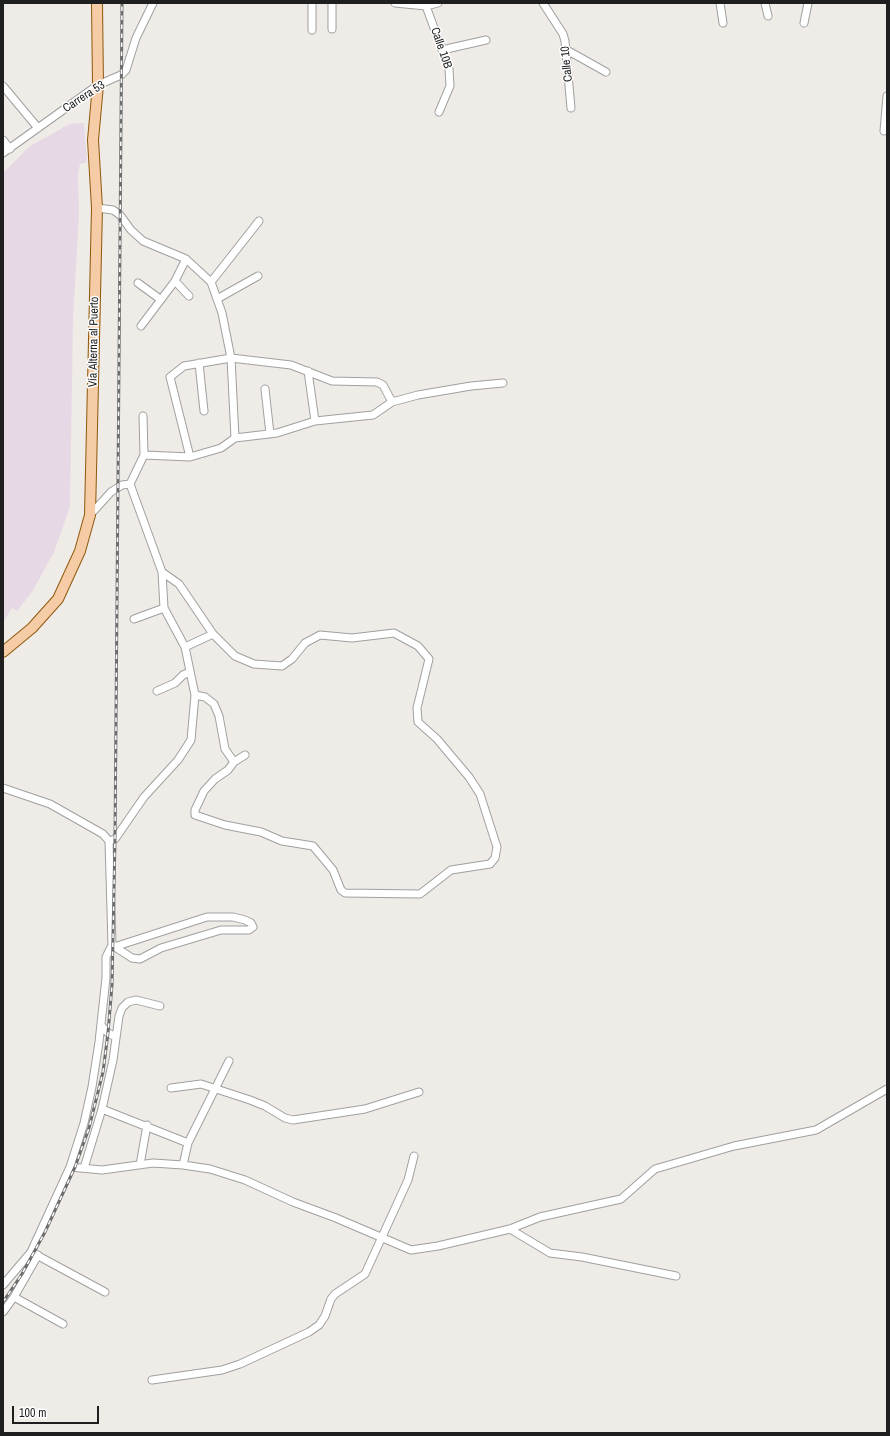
<!DOCTYPE html>
<meta charset="utf-8">
<style>
body{margin:0}
#map{position:relative;width:890px;height:1436px;overflow:hidden;background:#efebe6;font-family:"Archivo Narrow",sans-serif}
canvas{display:block}
.frame{position:absolute;inset:0;border:4px solid #1f1f1f;pointer-events:none}
.scale{position:absolute;left:12px;top:1406px;width:87px;height:18px;box-sizing:border-box;border:2px solid #1f1f1f;border-top:0;padding-left:5px;font-size:12px;line-height:14px;white-space:nowrap;color:#1f1f1f;-webkit-text-stroke:3px #fff;paint-order:stroke}
</style>
<div id="map">
<canvas width="890" height="1436"></canvas>
<div class="frame"></div>
<div class="scale">100 m</div>
</div>
<script>
const ctx = document.querySelector('canvas').getContext('2d');
ctx.lineJoin = 'round';
function fill(path, color) {
  ctx.fillStyle = color;
  ctx.fill(path, 'evenodd');
}
function shape(rows) {
  const path = new Path2D();
  for (const r of rows) {
    path.moveTo(r[0], r[1]);
    for (let i = 2; i < r.length; i += 2) path.lineTo(r[i], r[i + 1]);
  }
  return path;
}
function strokePath(path, color, width, dash) {
  ctx.strokeStyle = color;
  ctx.lineWidth = width;
  ctx.lineCap = dash ? 'butt' : 'round';
  ctx.setLineDash(dash || []);
  ctx.stroke(path);
}
function label(font, color, halo, rows, align = 'center') {
  ctx.font = font + ' "Archivo Narrow",sans-serif';
  ctx.lineWidth = 3;
  ctx.setLineDash([]);
  ctx.textBaseline = 'middle';
  ctx.strokeStyle = halo;
  ctx.fillStyle = color;
  for (const [text, x, y, turn = 0] of rows) {
    ctx.save();
    ctx.translate(x, y);
    ctx.rotate((+turn || 0) * Math.PI / 180);
    ctx.textAlign = isNaN(turn) ? turn : align;
    if (halo) ctx.strokeText(text, 0, 0);
    ctx.fillText(text, 0, 0);
    ctx.restore();
  }
}
fill(shape([
 [84,123,87,162,80,164,78,175,79,214,73,319,70,507,54,552,32,592,17,611,12,608,3,623,3,173,30,146,70,124]
]), '#e7d8e6');
const minor = shape([
 [312,3,312,30],
 [395,3,426,6,438,3],
 [543,3,563,34,565,41,571,108],
 [720,3,723,23],
 [765,3,768,16],
 [426,6,449,69,450,86,439,112],
 [804,23,808,3],
 [332,29,332,3],
 [565,49,606,72],
 [442,50,486,40],
 [3,86,38,128],
 [884,131,887,96],
 [3,140,10,149],
 [3,153,98,85,121,75,126,70,136,38,153,3],
 [97,208,113,210,120,215,131,230,143,241,186,259,211,282,222,313,231,358,235,438],
 [175,281,189,296],
 [211,282,259,221],
 [138,283,160,299],
 [217,299,258,276],
 [141,326,175,281,186,259],
 [199,363,204,411],
 [308,371,315,421],
 [265,389,270,434],
 [143,416,144,455],
 [190,457,170,377,184,366,231,358,291,365,332,381,377,382,383,385,392,402],
 [90,515,111,492,122,485,130,484,144,455,190,457,221,448,235,438,277,433,315,421,373,415,392,402,418,395,471,386,503,383],
 [162,572,179,584,213,634,235,656,254,664,282,666,292,659,305,643,320,635,352,638,394,633,418,646,429,659,417,708,418,722,437,739,469,777,480,794,497,847,495,858,490,864,451,870,420,894,345,893,341,890,333,870,313,846,282,841,261,832,225,825,195,815,195,810,204,791,215,779,228,770,234,762,245,755],
 [134,619,164,608],
 [185,647,213,634],
 [157,691,175,683,183,675,190,672],
 [195,695,205,697,214,704,219,716,225,749,234,762],
 [3,788,50,804,103,834,109,841,112,945,106,957,106,978,99,1042,92,1087,84,1123,70,1167,102,1170,153,1163,183,1165,210,1169,245,1180,293,1202,336,1218,411,1250,438,1246,510,1229,540,1217,621,1199,655,1169,734,1146,816,1130,887,1089],
 [109,841,115,839,144,797,178,760,191,740,195,695,185,647,164,608,162,572,130,484],
 [111,948,207,917,233,917,245,920,251,923,253,927,249,930,221,930,161,948,140,959,132,958,115,947],
 [101,1025,108,1033,116,1037],
 [171,1088,201,1084,250,1100,265,1106,285,1118,293,1120,365,1109,419,1092],
 [102,1109,188,1143],
 [140,1165,147,1125],
 [183,1165,188,1143,229,1061],
 [84,1168,102,1109,113,1060,119,1016,122,1008,128,1002,136,1000,160,1006],
 [510,1229,550,1253,582,1257,676,1276],
 [31,1252,105,1292],
 [3,1285,31,1252,70,1167],
 [14,1297,63,1324],
 [3,1312,14,1297,38,1255],
 [152,1380,222,1370,240,1364,309,1332,319,1325,325,1316,331,1299,335,1294,365,1274,408,1180,414,1156]
]);
const primary = shape([
 [3,652,32,628,58,599,80,551,90,515,97,208,93,140,98,85,97,3]
]);
strokePath(minor, '#a0a0a0', 9);
strokePath(primary, '#8e580c', 12);
strokePath(minor, '#fff', 7);
strokePath(primary, '#f5cca5', 10);
const rail = shape([
 [3,1302,22,1274,45,1232,75,1167,89,1128,103,1072,108,1033,112,985,115,839,122,3]
]);
strokePath(rail, '#6d6d6d', 3);
strokePath(rail, '#fff', 1.5, [4.5]);
label('12px', '#1f1f1f', '#fff', [
 ["Calle 10B",441,48,71],
 ["Calle 10",567,64,-96],
 ["Carrera 53",84,97,-33],
 ["Vía Alterna al Puerto",94,342,-89]
]);
</script>
